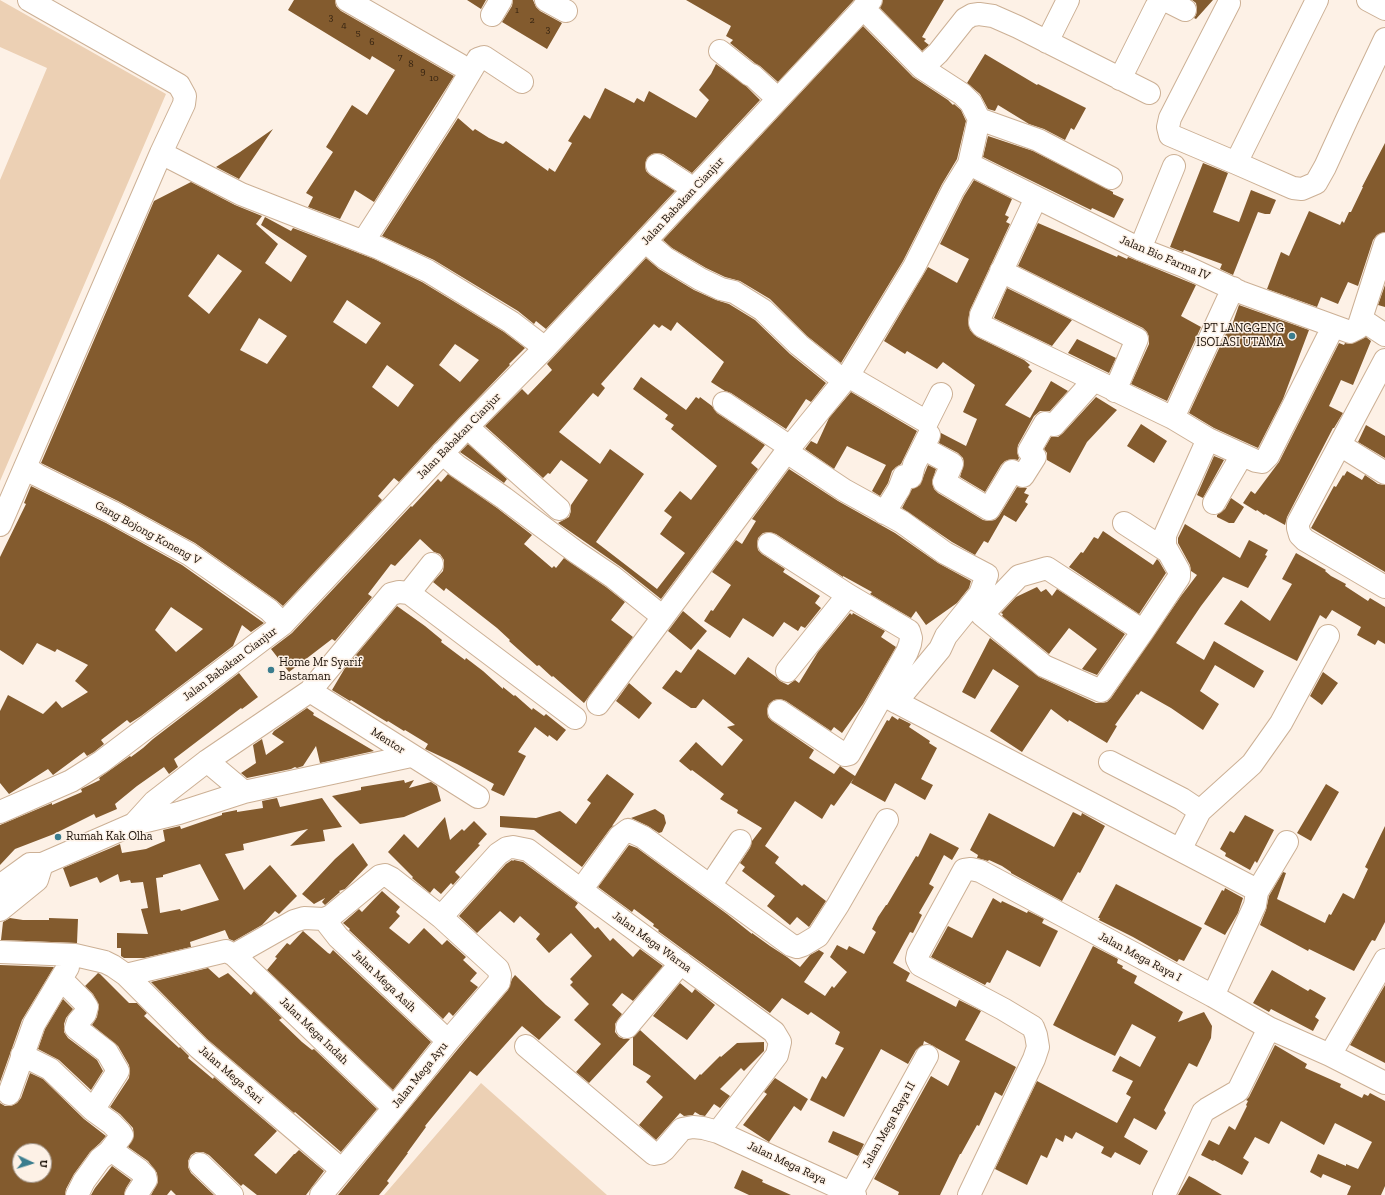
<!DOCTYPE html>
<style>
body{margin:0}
#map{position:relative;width:1385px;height:1195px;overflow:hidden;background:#fdf1e6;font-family:"Zilla Slab",serif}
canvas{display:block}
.north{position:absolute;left:12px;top:1143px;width:40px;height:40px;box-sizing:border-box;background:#fdf1e6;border:1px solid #a2978c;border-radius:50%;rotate:94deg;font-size:11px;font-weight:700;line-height:16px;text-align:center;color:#190f06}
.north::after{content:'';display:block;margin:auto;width:14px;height:18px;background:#3b7d8e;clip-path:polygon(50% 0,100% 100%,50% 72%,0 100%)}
</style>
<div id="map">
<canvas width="1385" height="1195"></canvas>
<div class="north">U</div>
</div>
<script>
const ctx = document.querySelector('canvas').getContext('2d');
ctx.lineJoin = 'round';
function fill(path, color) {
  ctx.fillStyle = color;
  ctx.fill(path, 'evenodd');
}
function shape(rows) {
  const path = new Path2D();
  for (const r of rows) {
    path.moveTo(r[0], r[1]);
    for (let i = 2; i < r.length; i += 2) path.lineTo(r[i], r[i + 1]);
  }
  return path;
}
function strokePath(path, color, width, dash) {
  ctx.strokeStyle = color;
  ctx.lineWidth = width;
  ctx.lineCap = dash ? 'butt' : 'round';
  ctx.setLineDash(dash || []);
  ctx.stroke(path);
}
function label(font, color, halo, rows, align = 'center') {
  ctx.font = font + ' "Zilla Slab",serif';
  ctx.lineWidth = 3;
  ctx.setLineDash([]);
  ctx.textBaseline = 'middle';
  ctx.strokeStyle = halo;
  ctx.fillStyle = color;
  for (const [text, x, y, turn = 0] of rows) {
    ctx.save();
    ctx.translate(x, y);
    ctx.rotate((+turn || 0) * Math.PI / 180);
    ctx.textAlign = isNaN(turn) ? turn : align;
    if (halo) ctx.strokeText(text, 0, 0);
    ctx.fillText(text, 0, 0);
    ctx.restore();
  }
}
fill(shape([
 [0,0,166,94,0,481,0,180,47,68,0,47],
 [481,1083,607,1195,384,1195]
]), '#ecd0b4');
fill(shape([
 [294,0,335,0,336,6,341,11,454,76,374,202,355,190,340,219,308,207,313,197,306,193,333,152,326,147,352,105,367,115,395,70,372,56,370,60,288,10],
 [467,0,486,0,481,9],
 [513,0,533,0,536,7,540,11,562,23,547,49,502,22,512,6],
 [686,0,854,0,778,82,760,66,756,64,730,43,733,40,726,36,731,26],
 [883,0,944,0,922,37,926,39,924,41,929,45,922,51,880,8],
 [1192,0,1213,0,1196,19,1194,18,1196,15,1197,9,1196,3],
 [863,26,913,77,948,100,953,105,954,104,961,110,966,121,957,159,942,184,903,261,841,363,807,336,770,299,740,281,725,277,706,268,672,248,663,240],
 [985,54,1037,85,1038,84,1086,108,1074,130,1071,128,1065,140,1044,129,1029,124,998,105,995,111,988,109,980,94,967,83],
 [716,64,746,86,760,100,692,173,663,154,657,153,652,154,647,158,645,165,646,171,650,175,675,191,546,329,536,321,534,324,518,311,434,260,382,236,458,118,473,131,475,129,489,138,503,144,506,141,548,171,549,168,555,172,572,143,568,141,584,115,590,119,605,88,634,103,637,98,644,102,649,91,696,118,709,100,699,90,711,74],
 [273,129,239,179,216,167,240,152],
 [988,136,1033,151,1113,192,1113,194,1124,199,1114,218,1092,208,1091,210,983,157],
 [1385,143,1385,232,1377,235,1373,240,1358,286,1348,282,1338,304,1321,297,1317,307,1267,289,1281,252,1289,256,1309,211,1340,225,1342,221,1344,223,1349,212,1351,212,1363,187,1362,187],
 [1203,163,1228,173,1213,212,1239,222,1251,190,1276,200,1270,214,1265,214,1258,212,1233,275,1220,269,1222,264,1184,250,1183,252,1170,247],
 [974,180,1012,199,1005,215,1009,217,1006,222,1010,224,970,310,968,321,970,330,977,337,1024,360,1030,365,1028,367,1032,371,1005,405,1030,418,1051,381,1068,391,1050,411,1040,411,1034,416,1018,445,1017,452,1019,458,1018,460,1012,459,1005,461,1001,465,985,492,960,477,964,463,963,458,958,453,939,443,941,433,966,446,977,419,963,412,975,385,943,362,937,369,907,351,905,354,884,341,928,267,957,283,969,259,940,244,964,196],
 [191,182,235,205,262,216,256,224,278,244,265,263,291,282,307,256,261,225,265,217,291,231,293,228,374,259,422,282,504,332,525,348,509,364,510,365,433,445,399,482,394,478,378,496,382,500,283,606,276,600,195,543,118,501,41,463,154,201],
 [218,254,242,271,209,314,188,296],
 [347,300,381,323,366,344,333,322],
 [259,318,287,336,267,364,240,350],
 [455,344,479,360,460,382,439,365],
 [387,365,414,385,398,407,372,387],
 [1038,223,1117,257,1118,255,1127,259,1128,257,1196,285,1181,316,1201,327,1167,401,1131,384,1149,344,1149,337,1147,332,1143,328,1018,266],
 [646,258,659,269,694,290,716,300,729,304,755,320,790,354,826,383,811,402,806,399,786,429,731,393,725,391,711,382,724,362,677,322,671,331,662,325,659,328,654,324,601,384,605,388,598,397,593,393,559,432,600,464,610,449,644,474,596,542,657,589,685,553,660,534,672,517,664,511,680,491,691,500,717,466,671,429,674,425,665,419,668,415,633,389,641,377,686,410,696,397,699,399,700,397,712,406,717,413,765,445,751,463,758,469,661,599,621,567,558,523,569,517,571,511,571,505,588,480,561,460,550,474,548,473,543,478,485,426,522,389,528,395,552,370,547,364],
 [1385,285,1385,307,1378,305],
 [1007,288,1072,320,1052,346,994,318],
 [1239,305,1309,330,1283,399,1258,448,1214,428,1189,413,1229,327,1231,328],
 [1366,337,1371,341,1353,385,1341,380,1329,406,1343,413,1334,428,1333,428,1287,517,1285,525,1265,514,1264,515,1257,510,1256,511,1243,503,1251,491,1255,494,1279,462,1339,343,1344,345,1345,343,1351,344],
 [1077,339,1116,358,1109,373,1068,353],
 [851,392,917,431,901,464,896,467,892,471,888,483,880,496,872,491,886,465,847,446,834,469,805,449,811,441,817,444,829,418],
 [1096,397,1117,410,1087,442,1070,473,1047,460,1047,453,1044,449,1051,437,1058,437,1063,433],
 [1141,424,1167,441,1154,463,1127,446],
 [1366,425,1385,436,1385,458,1358,442],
 [468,444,507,479,504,483,460,452],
 [1214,456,1224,460,1203,498,1197,495],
 [928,465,936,469,932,482,934,489,938,493,983,520,988,521,995,520,999,516,1017,487,1023,488,1027,488,1024,493,1029,495,1025,502,1028,504,1016,522,1004,515,988,543,984,541,975,555,952,542,902,508,912,489,920,485],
 [789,469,838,501,895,533,938,563,971,581,969,588,957,603,926,625,916,611,911,618,870,594,872,592,843,576,843,577,776,534,769,532,763,533,758,538,757,544,758,550,762,554,785,569,783,572,820,596,815,603,821,608,805,628,801,626,798,631,784,622,773,637,743,618,730,638,704,621,711,610,713,611,731,585,712,572,736,540,742,544,756,521,752,519],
 [1347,471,1362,480,1365,475,1378,484,1385,485,1385,572,1311,528,1334,486,1336,487,1343,475,1344,476],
 [448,474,497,508,532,535,524,544,552,568,554,566,556,568,564,558,606,587,625,602,611,620,633,637,584,703,553,676,552,677,539,665,537,666,509,641,510,640,497,628,446,588,444,591,433,582,443,571,444,565,444,560,440,554,434,552,420,539,395,566,391,564,368,594,372,597,335,641,332,639,289,672,271,649,292,633,411,506,412,507,438,479,441,482],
 [31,486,106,523,182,565,264,623,251,632,242,625,233,646,141,716,130,723,127,720,101,740,104,744,94,752,87,756,84,752,53,775,48,769,9,794,0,783,0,711,8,695,43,714,56,701,62,708,88,692,75,681,88,665,57,649,55,652,37,643,23,665,0,650,0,557,26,504,24,503],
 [171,607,203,629,176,652,155,630],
 [1231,498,1244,507,1234,523,1229,523,1217,517,1217,515,1225,509],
 [1185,524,1240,558,1249,540,1268,550,1265,555,1267,556,1248,588,1223,577,1201,606,1176,643,1204,660,1214,641,1264,671,1254,688,1215,665,1200,691,1219,704,1203,730,1171,708,1141,691,1138,695,1137,694,1115,725,1117,726,1107,743,1069,720,1068,722,1051,709,1022,752,990,731,1019,686,993,669,975,699,962,692,990,638,1039,677,1096,703,1102,703,1107,702,1111,698,1181,596,1197,575,1191,571,1190,565,1178,543,1178,538],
 [1103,531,1153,565,1157,559,1159,561,1166,573,1139,614,1069,567,1081,552,1083,553,1094,537,1098,539],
 [1296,553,1326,570,1325,571,1331,576,1346,584,1345,586,1368,601,1370,598,1385,607,1385,644,1378,640,1375,645,1357,635,1361,627,1332,610,1326,619,1320,615,1297,661,1224,624,1241,600,1270,621,1292,584,1282,579],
 [1037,587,1041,592,1046,589,1052,596,1057,589,1125,634,1097,675,1082,669,1097,649,1069,628,1049,654,1002,616,1003,614,1001,613,1016,597],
 [397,606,425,626,442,640,441,642,465,660,466,658,483,671,503,689,503,687,514,696,515,695,532,710,533,708,544,716,546,714,566,730,557,741,549,735,548,737,535,727,518,752,526,756,504,796,491,790,494,784,457,764,425,749,428,744,405,730,404,731,388,721,387,722,351,700,350,701,332,690,345,668],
 [683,611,707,631,691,650,668,631],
 [850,613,852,615,853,613,885,631,881,637,896,647,863,704,842,733,834,727,831,731,786,701,780,699,774,700,769,704,767,710,768,717,772,721,814,750,809,758,834,774,840,766,855,776,887,720,889,721,892,716,898,720,899,718,911,724,909,727,930,741,929,743,937,748,921,779,933,785,925,800,895,783,885,802,851,783,854,778,834,806,831,804,822,819,795,801,765,846,779,857,775,863,802,886,804,884,826,901,809,927,797,917,790,925,767,906,775,896,742,871,745,867,740,863,750,848,752,841,762,828,737,813,738,810,720,799,724,794,692,770,691,771,679,761,696,742,722,766,743,740,727,727,735,725,703,699,696,708,691,708,662,688,676,670,681,673,698,649,735,675,748,657,776,677,780,681,788,685,795,680,799,683,818,652],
 [1323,672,1338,683,1322,705,1310,696],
 [239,673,258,697,242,709,241,708,174,759,178,767,169,774,164,767,137,786,115,804,117,809,96,818,94,814,54,834,15,849,0,865,0,825,52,803,52,805,82,792,81,789,100,780,99,778,130,756,131,757,143,748,153,739],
 [629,683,652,703,639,719,616,701],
 [307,708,314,713,313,715,374,751,320,763,316,746,303,766,297,768,295,767,291,769,247,778,241,773,256,763,253,745,262,739,266,755,284,742,272,734,274,731],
 [607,774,634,794,612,826,614,825,610,829,582,867,534,830,500,827,500,816,536,818,560,811,576,824,591,803,587,800],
 [404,780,405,783,414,780,409,788,431,782,437,786,441,801,404,817,360,824,332,796,361,790,361,787],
 [1326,784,1339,792,1311,841,1297,833],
 [277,798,280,807,322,798,342,827,323,830,325,841,290,846,308,829,243,844,244,850,225,854,244,890,270,865,297,896,279,914,275,911,262,925,234,941,229,939,225,930,190,942,191,947,144,958,124,958,121,956,121,948,117,948,117,933,148,934,141,909,148,908,143,882,131,883,130,880,120,882,118,874,100,883,97,877,70,887,63,868,111,848,120,844,122,853,146,849,165,841,163,830,180,826,181,829,222,815,222,813,237,810,237,812,263,808,262,801],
 [200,864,219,900,181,911,180,909,160,913,156,878,163,877,163,875],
 [655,809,664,815,666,823,662,832,659,833,648,826,631,818],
 [1073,812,1081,816,1082,813,1105,826,1080,873,1078,872,1062,901,1011,873,1011,872,1002,866,989,860,988,861,977,858,978,855,970,850,989,813,1054,847],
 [1245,815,1274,830,1257,863,1255,861,1250,870,1225,856,1226,853,1220,849,1230,831,1234,833],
 [445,817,450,840,462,829,464,831,474,821,487,834,478,844,480,845,455,872,460,877,453,885,451,883,441,894,434,888,430,893,412,878,413,877,388,852,404,834,418,848],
 [1385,826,1385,922,1375,941,1372,940,1370,943,1354,971,1309,949,1308,951,1260,925,1266,910,1269,896,1283,872,1286,873,1277,899,1325,923,1329,914,1331,915,1343,893,1354,899,1368,869,1365,867],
 [930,833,959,848,952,860,944,855,929,884,934,887,919,913,922,915,913,933,910,932,893,963,910,973,906,981,956,1007,959,1000,981,1011,965,1040,1016,1067,1002,1096,995,1092,979,1126,977,1125,961,1154,960,1154,940,1195,898,1195,899,1192,874,1179,931,1076,948,1086,960,1061,924,1041,923,1045,916,1050,908,1064,881,1049,844,1117,810,1100,822,1076,826,1079,844,1048,835,1044,840,1032,811,1012,808,1015,782,998,770,1013,658,931,659,930,653,926,654,924,634,909,632,912,598,887,629,845,637,848,727,914,752,934,752,933,770,946,787,957,800,967,810,955,819,950,824,953,804,982,825,996,832,986,834,988,847,972,830,957,837,945,847,950,849,946,864,954,876,932,872,929,878,917,886,905,887,905,916,856,918,857],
 [353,843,368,865,345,889,339,891,340,892,325,905,322,902,325,898,314,904,302,894,335,859],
 [512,860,513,861,514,860,523,862,578,903,575,907,595,929,598,927,610,941,613,938,633,957,640,949,663,966,633,1001,622,993,612,1005,622,1014,615,1024,615,1032,619,1037,624,1039,630,1039,589,1083,576,1072,601,1044,574,1020,589,1004,570,985,573,982,570,979,592,956,571,933,549,953,536,939,540,934,520,916,514,923,500,911,477,933,459,916,506,864],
 [1116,884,1202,928,1184,961,1179,959,1177,962,1133,937,1099,920,1100,918,1098,918],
 [1225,888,1243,898,1238,913,1225,935,1204,924,1222,890,1224,891],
 [382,891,400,907,396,912,400,916,389,928,409,944,424,928,442,945,447,940,466,957,463,960,477,973,470,981,478,987,453,1016,449,1012,443,1019,349,930,350,929,343,923,359,909,362,912],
 [993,898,1001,903,1002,901,1027,913,1028,911,1044,919,1042,923,1058,931,1040,967,1007,950,990,983,987,982,985,985,931,957,948,926,972,938],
 [10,918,23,920,49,920,49,918,78,919,77,943,1,940,3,922],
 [303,931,328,953,330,954,333,950,431,1042,393,1090,267,970,277,958,275,957,287,943,290,945],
 [1093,946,1118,959,1117,963,1123,966,1122,968,1137,976,1134,983,1183,1012,1178,1022,1204,1012,1212,1026,1211,1038,1197,1067,1189,1063,1164,1110,1166,1113,1156,1130,1134,1118,1124,1137,1148,1151,1140,1165,1115,1152,1111,1158,1101,1153,1104,1147,1076,1132,1072,1139,1065,1135,1063,1142,1056,1138,1047,1158,1041,1155,1027,1185,995,1169,1037,1081,1117,1123,1131,1097,1126,1094,1133,1081,1112,1071,1120,1056,1140,1067,1156,1037,1132,1024,1115,1056,1084,1041,1053,1025],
 [0,965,54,967,22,1020,0,1082],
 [208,968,219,978,228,973,251,995,254,991,282,1018,279,1020,302,1042,312,1050,314,1049,377,1109,341,1152,295,1112,294,1113,207,1039,151,982],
 [1272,970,1308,991,1310,989,1326,998,1315,1017,1319,1020,1313,1031,1271,1009,1269,1012,1253,1003],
 [98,973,100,974,129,1003,137,1003,147,1013,144,1016,179,1048,180,1047,189,1056,188,1058,213,1079,214,1077,277,1131,254,1155,276,1174,294,1154,295,1154,299,1150,324,1171,306,1195,257,1195,243,1184,241,1186,209,1155,203,1152,196,1152,191,1155,188,1161,188,1167,191,1173,214,1195,176,1195,171,1190,167,1195,151,1195,158,1182,157,1173,148,1161,128,1147,134,1136,133,1128,120,1114,110,1107,129,1078,130,1071,129,1065,118,1046,92,1025,97,1017,99,1005,93,994,85,986],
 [515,975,546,1005,561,1017,539,1040,522,1026,477,1076,470,1071,425,1126,426,1127,407,1153,408,1153,387,1181,389,1183,379,1195,338,1195,458,1049,508,990,512,979],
 [680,983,692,993,695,989,715,1005,687,1040,653,1016],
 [1385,985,1385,1063,1350,1045],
 [63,999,73,1009,66,1018,64,1024,64,1032,68,1038,97,1060,103,1071,91,1090,59,1060,38,1049,45,1029],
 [640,1030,695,1080,700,1074,701,1075,720,1056,721,1057,737,1043,764,1042,764,1051,744,1071,741,1068,720,1089,730,1096,720,1108,714,1104,705,1116,700,1115,695,1112,693,1115,684,1116,680,1113,656,1140,639,1125,663,1097,646,1082,651,1076,633,1065,633,1037],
 [1275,1045,1307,1064,1305,1068,1341,1084,1340,1087,1362,1098,1364,1094,1368,1096,1370,1093,1385,1101,1385,1186,1381,1195,1347,1195,1351,1186,1323,1174,1321,1178,1310,1172,1318,1154,1346,1166,1346,1164,1358,1169,1372,1142,1335,1123,1324,1145,1281,1121,1269,1144,1255,1137,1243,1158,1249,1162,1242,1175,1214,1160,1213,1161,1201,1155,1209,1140,1219,1145,1229,1126,1235,1130,1247,1106,1246,1105,1248,1101,1246,1100,1249,1097],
 [30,1073,43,1079,84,1119,106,1136,100,1143,90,1152,74,1174,66,1189,65,1195,0,1195,0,1103,5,1106,11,1106,17,1103,21,1098],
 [20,1151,44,1151,44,1175,20,1175],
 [775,1078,808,1099,801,1111,794,1106,769,1142,743,1125,767,1094,764,1092],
 [833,1131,864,1144,858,1156,828,1142],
 [112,1166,131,1180,126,1188,124,1195,91,1195,95,1188],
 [742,1170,763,1180,762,1182,791,1195,749,1195,734,1188],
 [1189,1176,1195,1179,1222,1195,1178,1195]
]), '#835b2e');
const minor = shape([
 [347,0,460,65],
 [546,0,566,11],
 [1165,0,1185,10],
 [1368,0,1385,9],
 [1229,3,1170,118,1168,127,1170,135,1236,163,1293,188,1302,189,1316,183,1325,167,1347,119,1385,39],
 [492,15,501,0],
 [1047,42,1068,0],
 [720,51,750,75,752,75,778,99],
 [922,68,938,53,965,19,972,15,979,14,993,16,1018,27,1149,93],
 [1120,79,1156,7],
 [979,119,1038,140,1111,178],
 [161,153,241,194,379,248,428,271,511,322,545,348],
 [1236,163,1317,0],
 [969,164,1140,249,1184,266,1240,292,1350,332,1358,328,1385,244],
 [657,165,694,189],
 [1036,198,981,315,980,323,982,326,1173,418,1208,439,1256,461,1262,462,1268,456,1333,327],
 [645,241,665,258,700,279,721,289,734,292,763,310,799,345,844,381],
 [363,242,446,113,478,59,484,57,522,82],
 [1140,249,1174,166],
 [1001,271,1137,339,1115,391],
 [1361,319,1385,335],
 [1385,360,1298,523,1298,528,1300,535,1305,540,1385,587],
 [848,376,927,422,941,394],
 [724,403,790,447],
 [1173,418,1233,288],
 [467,427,559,509],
 [1340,445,1385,473],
 [923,448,952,464,944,482,989,509,1012,471,1023,476,1035,457,1029,451,1045,423,1054,425,1094,380],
 [787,452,844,490,902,522,945,553,987,575,980,594,946,636,940,649,896,702],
 [442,453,457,466,504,498,576,552,613,577,663,617],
 [25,467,37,475,112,512,189,554,269,610,283,624],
 [1214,503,1242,455],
 [884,513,899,489,904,476,911,477,914,465,929,435],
 [1124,523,1167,551],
 [0,525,161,153,184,104,185,96,179,85,29,0],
 [769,544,848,595,909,631,911,638,910,644,907,652,849,754,845,755,779,711],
 [409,593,432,564],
 [1143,631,1047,568,1019,576,982,615,1044,666,1101,691,1143,631,1179,577,1179,571,1165,546,1165,535,1208,439],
 [787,671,848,595],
 [310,691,478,797],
 [883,695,1253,888,1257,892,1255,905,1213,996],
 [598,704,790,447,848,376,914,267,953,190,969,164,979,119,971,103,962,94,922,68,863,8],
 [207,761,244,792],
 [1110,762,1182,799,1200,811,1252,764,1281,723,1328,636],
 [0,812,71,781,101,762,283,624,467,427,545,348,871,0],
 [134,824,154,802,207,761,310,691,391,594,399,592,409,593,575,718],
 [1180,850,1200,811],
 [0,886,30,864,42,864,134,824,179,813,244,792,411,756],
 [710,886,740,841],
 [581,890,620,836,628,830,643,837,791,945,797,947,803,945,818,936,838,905,887,820],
 [1257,892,1287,842],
 [0,910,37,880,42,864],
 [441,917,498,854,507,848,513,847,528,850,581,890,774,1032,780,1042,777,1055,718,1132],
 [324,919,338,937,448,1041],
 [0,952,75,955,105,962,113,966,126,975,199,1048,342,1170],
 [234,955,394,1108],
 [126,975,226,951,234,955,294,921,304,918,324,919,331,916,380,876,385,875,391,878,441,917,498,969,500,975,499,982,448,1041,394,1108,321,1195],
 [61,979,83,1001,87,1007,85,1014,78,1022,76,1028,107,1052,118,1071,93,1110,111,1123,120,1132,122,1135,109,1152,100,1159,84,1181,77,1195],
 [627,1027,681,963],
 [526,1046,654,1154,660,1153,664,1150,682,1129,693,1127,703,1128,718,1132,855,1195],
 [22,1055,50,1069,93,1110],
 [1330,1055,1385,960],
 [9,1094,34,1024,68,967],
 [111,1150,139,1170,145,1176,146,1180,136,1195],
 [200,1164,232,1195],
 [851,1194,927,1056],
 [969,1195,1034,1059,1038,1047,1036,1035,1033,1027,1003,1009,920,965,917,959,918,954,964,870,971,869,980,871,1213,996,1269,1028,1330,1055,1385,1083],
 [1164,1195,1203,1112,1207,1109,1238,1091,1269,1028]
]);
strokePath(minor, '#ccb095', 24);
strokePath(minor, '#fff', 22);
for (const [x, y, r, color] of [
 [1292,336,4,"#3b7d8e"],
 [271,670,4,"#3b7d8e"],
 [58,837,4,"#3b7d8e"]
]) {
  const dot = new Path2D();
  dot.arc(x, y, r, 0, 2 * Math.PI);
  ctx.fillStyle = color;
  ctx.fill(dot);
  strokePath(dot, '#fdf1e6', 1.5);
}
label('10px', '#342210', null, [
 ["1",517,10],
 ["3",331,17],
 ["2",532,20],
 ["4",344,25],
 ["3",548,29],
 ["5",358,33],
 ["6",372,42],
 ["7",400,57],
 ["8",411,64],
 ["9",423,71],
 ["10",434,78]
]);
label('12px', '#190f06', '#fdf1e6', [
 ["Jalan Babakan Cianjur",683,201,-47],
 ["Jalan Bio Farma IV",1165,258,23],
 ["Jalan Babakan Cianjur",459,436,-46],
 ["Gang Bojong Koneng V",148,533,29],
 ["Jalan Babakan Cianjur",230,664,-37],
 ["Mentor",388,741,33],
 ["Jalan Mega Warna",652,942,36],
 ["Jalan Mega Raya I",1140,957,28],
 ["Jalan Mega Asih",384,981,44],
 ["Jalan Mega Indah",314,1031,44],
 ["Jalan Mega Sari",231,1075,41],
 ["Jalan Mega Ayu",420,1075,-51],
 ["Jalan Mega Raya II",889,1125,-61],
 ["Jalan Mega Raya",787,1163,25]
]);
label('12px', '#190f06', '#fdf1e6', [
 ["PT LANGGENG",1284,329,"right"],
 ["ISOLASI UTAMA",1284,343,"right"],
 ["Home Mr Syarif",279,663],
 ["Bastaman",279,677],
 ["Rumah Kak Olha",66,837]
], 'left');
</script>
